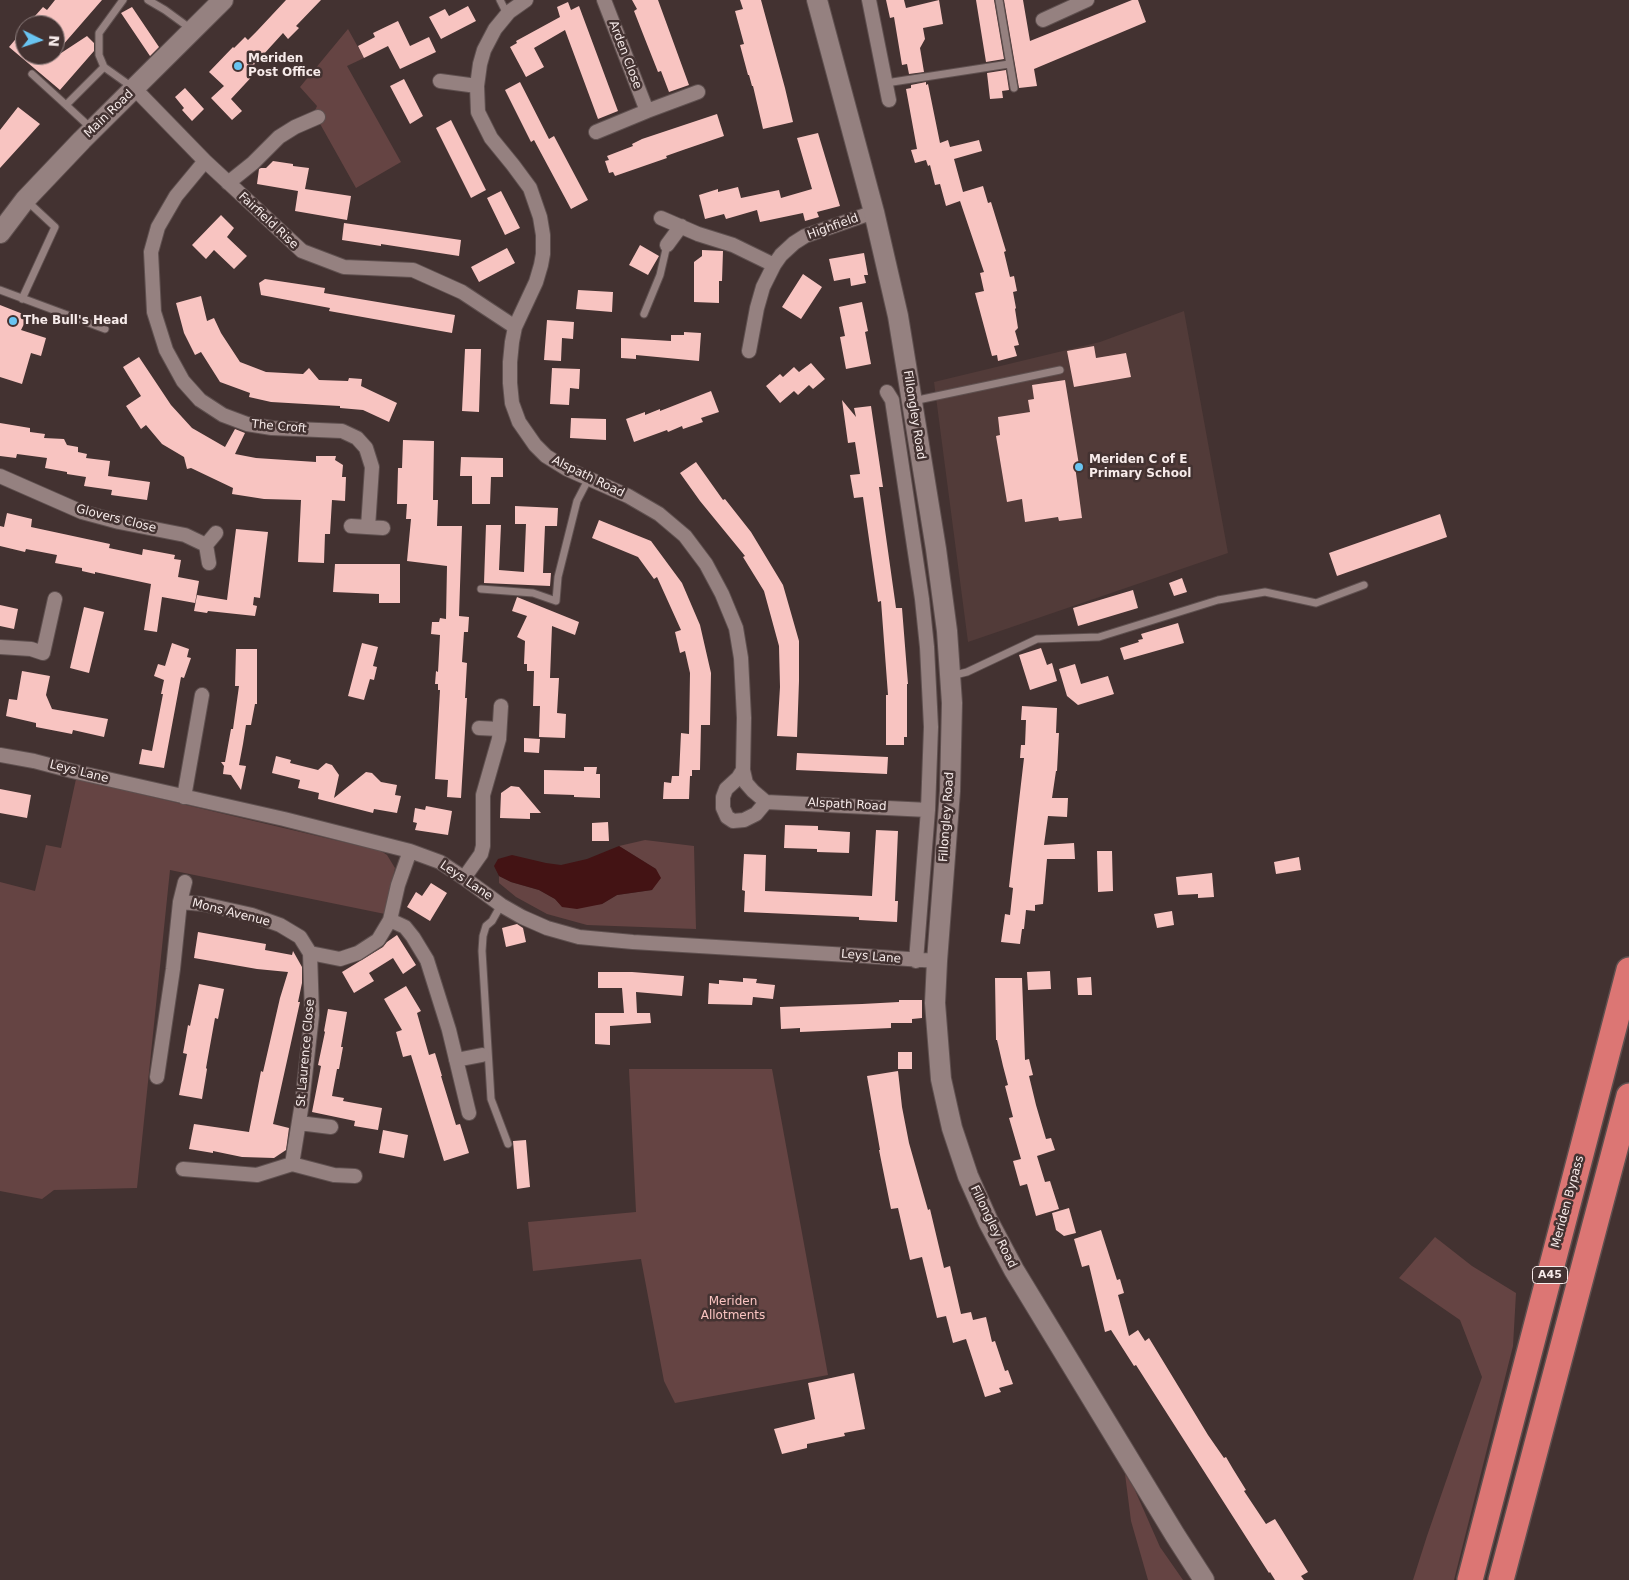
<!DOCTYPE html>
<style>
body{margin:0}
#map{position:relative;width:1629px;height:1580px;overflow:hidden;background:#433231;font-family:"DejaVu Sans",sans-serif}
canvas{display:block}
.north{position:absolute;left:15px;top:15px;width:50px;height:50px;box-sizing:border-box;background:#433231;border:1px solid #8b7c7b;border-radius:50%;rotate:94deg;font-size:14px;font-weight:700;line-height:20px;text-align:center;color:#f7ebea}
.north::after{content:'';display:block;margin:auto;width:18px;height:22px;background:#69c4f1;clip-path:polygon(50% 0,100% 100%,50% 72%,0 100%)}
</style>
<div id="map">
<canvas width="1629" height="1580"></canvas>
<div class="north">N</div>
</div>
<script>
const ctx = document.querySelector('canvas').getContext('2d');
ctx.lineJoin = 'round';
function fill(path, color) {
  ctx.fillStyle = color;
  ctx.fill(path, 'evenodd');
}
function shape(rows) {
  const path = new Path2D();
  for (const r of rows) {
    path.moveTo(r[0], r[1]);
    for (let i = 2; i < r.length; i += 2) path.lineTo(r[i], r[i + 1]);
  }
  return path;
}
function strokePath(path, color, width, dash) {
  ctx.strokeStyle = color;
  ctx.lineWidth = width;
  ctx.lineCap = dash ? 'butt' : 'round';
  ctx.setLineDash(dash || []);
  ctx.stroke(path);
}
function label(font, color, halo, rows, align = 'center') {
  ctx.font = font + ' "DejaVu Sans",sans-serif';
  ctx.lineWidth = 5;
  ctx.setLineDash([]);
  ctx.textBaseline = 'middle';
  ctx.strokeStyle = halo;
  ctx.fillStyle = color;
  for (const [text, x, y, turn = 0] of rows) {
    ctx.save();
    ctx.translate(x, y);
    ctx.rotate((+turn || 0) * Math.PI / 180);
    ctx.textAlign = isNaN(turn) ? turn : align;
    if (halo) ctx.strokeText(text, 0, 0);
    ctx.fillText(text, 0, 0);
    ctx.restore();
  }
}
fill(shape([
 [1184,311,1228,553,968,642,934,382,1100,342]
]), '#523b39');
fill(shape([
 [348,29,364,58,347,66,401,162,356,188,314,113,317,106,300,87],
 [76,779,381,851,387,855,395,868,385,914,170,870,137,1188,54,1190,42,1199,0,1191,0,882,35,891,46,845,61,848],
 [645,840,694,846,696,929,587,925,547,914,516,897,499,883,499,876,511,882,539,890,555,899,563,907,602,904,617,895,652,890,656,869,619,846],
 [629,1069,772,1069,828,1375,675,1403,664,1381,641,1259,533,1271,528,1222,636,1212],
 [1435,1237,1472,1266,1516,1293,1513,1346,1454,1580,1413,1580,1427,1536,1482,1377,1460,1320,1399,1278],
 [1125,1474,1134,1488,1160,1547,1183,1580,1148,1580,1131,1521]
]), '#654443');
fill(shape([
 [619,846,656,869,661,878,652,890,617,895,602,904,577,909,562,907,555,899,539,890,511,882,499,876,494,866,498,859,512,855,546,863,561,865,587,859]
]), '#431314');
fill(shape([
 [55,0,102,0,55,54,55,25,27,25,43,7,47,10],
 [286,0,321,0,296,26,299,28,288,39,283,33,253,66,258,70,231,99,242,111,232,120,211,98,224,86,209,72,233,47,234,48,245,37,248,40,257,31],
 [632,0,658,0,689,85,669,92,661,71,658,72,643,34,634,11,637,9],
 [740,0,761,0,785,88,793,122,763,129,753,86,752,86,749,75,748,75,740,45,744,44,735,11,743,9],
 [886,0,904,0,906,8,939,0,943,24,923,28,925,39,920,48,924,72,909,74,907,64,902,65,894,17,890,18],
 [976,0,994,0,1004,59,986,62],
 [1004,0,1023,0,1030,41,1132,0,1138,0,1146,22,1034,69,1037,86,1019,88],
 [568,2,571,10,579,6,618,111,598,119,565,30,534,48,544,67,526,77,510,47,517,43,516,41,560,17,557,7],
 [468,6,476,21,441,39,429,17,445,9,449,16],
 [132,7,159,47,150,56,121,13],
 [398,21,410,46,429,37,436,52,400,69,388,46,364,58,358,46,375,37,373,33],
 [25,28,25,55,49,55,52,59,87,36,94,43,94,51,60,90,9,47],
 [1006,70,1009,90,1002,91,1003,98,990,99,987,73],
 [404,79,423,116,410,124,390,86],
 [520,82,549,139,554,136,588,200,571,209,534,140,531,142,505,90],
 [926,82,926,85,928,84,940,143,948,140,950,147,979,140,982,151,954,159,963,192,983,186,988,203,991,202,1006,251,1004,252,1010,277,1014,276,1017,291,1013,292,1016,308,1015,309,1018,328,1015,331,1019,345,1014,346,1017,356,998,361,997,355,992,356,975,293,984,291,980,273,984,272,960,201,946,206,940,184,935,185,930,165,928,166,926,160,915,163,911,150,917,149,906,89,911,88,911,85],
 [185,88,204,109,192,121,182,110,184,108,175,97],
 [18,107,40,124,0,168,0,130],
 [717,114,724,136,683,150,666,156,667,158,615,176,613,172,609,173,605,161,609,160,607,156,633,146,632,144,642,139],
 [451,120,486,190,471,198,436,128],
 [818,133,840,206,817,212,819,217,805,221,803,213,760,222,757,210,726,219,724,214,705,219,699,195,718,189,718,192,738,187,741,198,779,190,781,198,812,189,797,138],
 [273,161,293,164,293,166,309,168,305,189,351,196,347,220,295,211,298,191,257,184,259,169,261,168,266,168],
 [501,191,520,228,505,235,487,198],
 [221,215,234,228,227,237,247,256,234,269,214,250,206,259,192,245],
 [344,223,461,240,459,256,381,244,381,246,342,240],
 [640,245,659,256,648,275,629,265],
 [507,248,515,263,479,282,471,267],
 [702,250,723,251,722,281,719,281,719,303,694,302,694,262,702,256],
 [864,253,868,275,864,275,866,283,851,286,850,278,834,281,829,259],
 [803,274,822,287,801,319,782,307],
 [265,279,325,288,324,293,455,315,452,333,329,311,330,308,261,295,259,283],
 [578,290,613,292,612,312,576,309],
 [201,296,207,321,214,318,221,333,240,362,266,372,303,374,309,368,319,380,348,381,349,378,362,379,361,386,397,403,389,422,363,410,340,408,340,406,271,402,249,397,250,393,220,382,201,352,195,355,184,333,176,303],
 [862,302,868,331,865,332,871,364,846,369,840,337,845,336,839,307],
 [0,305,28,316,21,330,46,338,41,356,31,353,22,384,0,377],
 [547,320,574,322,573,339,562,338,561,361,544,360],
 [684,332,701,333,699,361,636,355,636,359,621,358,621,338,671,341,671,335,684,335],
 [1094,346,1096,358,1126,353,1131,377,1074,387,1067,351],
 [465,349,481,349,479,412,462,411],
 [139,357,171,405,192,428,225,447,235,429,245,433,235,454,256,458,316,462,316,456,336,456,335,460,343,465,342,477,346,477,345,501,332,500,330,534,325,534,324,563,298,562,301,500,264,499,232,494,233,488,191,468,187,469,184,457,162,444,146,425,141,429,126,406,141,396,123,367],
 [811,363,825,379,813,389,809,385,798,395,794,391,780,403,766,386,780,374,783,377,794,367,799,372],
 [552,368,580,369,579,389,570,388,569,405,550,404],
 [1065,380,1079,465,1075,466,1082,518,1059,521,1058,517,1025,522,1022,499,1007,502,996,436,1000,435,998,417,1030,412,1028,400,1034,399,1032,385],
 [711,391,719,412,701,418,703,422,683,429,682,426,668,432,667,430,634,442,626,419,645,412,645,415,660,409,660,411],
 [842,400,856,417,854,408,871,406,883,487,879,487,896,608,902,608,908,684,907,684,907,737,904,737,904,745,886,745,886,695,888,695,881,601,878,602,863,497,854,498,850,475,860,474,855,442,848,443],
 [571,418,606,419,606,440,570,438],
 [0,423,30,428,30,432,45,434,44,438,64,439,67,445,78,447,78,452,87,454,86,458,110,461,108,476,150,482,147,500,111,495,112,490,84,486,86,477,67,474,67,472,45,468,47,458,17,454,16,458,0,456],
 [403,440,434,441,433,500,438,500,437,526,462,526,459,616,469,617,468,632,464,632,462,662,467,663,465,698,467,698,461,798,447,797,448,780,435,779,440,690,438,690,438,684,435,684,436,671,438,672,440,635,431,634,432,622,439,622,440,618,446,619,447,566,407,561,411,519,406,519,407,504,397,504,398,468,402,468],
 [461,457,503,458,503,477,491,477,490,504,472,504,472,476,460,476],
 [696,462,723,500,725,499,751,532,783,585,799,641,799,681,797,737,777,736,780,687,779,646,764,591,743,557,745,556,700,501,680,473],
 [515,506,558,508,557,526,545,526,543,573,551,573,550,586,484,583,486,525,501,525,499,570,524,572,526,524,515,524],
 [7,513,32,519,31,527,110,544,109,548,142,555,143,549,175,555,174,559,181,560,178,577,199,581,195,603,162,597,157,632,144,630,151,584,95,572,95,574,82,571,82,568,55,563,57,555,26,549,25,552,0,546,0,526,4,527],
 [1440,514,1447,537,1337,576,1329,553],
 [599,520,651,541,682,583,700,625,711,673,710,725,701,725,700,770,692,770,692,776,690,776,689,799,663,799,664,782,671,783,672,776,679,776,681,733,689,734,690,673,685,651,680,653,675,632,681,630,657,577,654,579,638,557,592,538],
 [236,529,268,532,260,598,254,597,253,605,257,606,255,616,208,611,207,613,194,611,197,595,227,600],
 [335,564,400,564,400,603,379,603,379,594,333,592],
 [1182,578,1187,592,1174,596,1169,583],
 [1133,590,1138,608,1078,626,1073,608],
 [517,597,579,622,575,635,552,626,550,678,559,678,557,713,566,714,565,738,539,737,540,706,533,706,534,671,527,671,527,664,524,664,525,641,517,637,527,616,512,611],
 [0,605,18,609,14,629,0,626],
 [84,607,104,612,89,673,70,668],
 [1178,623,1184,643,1124,660,1120,648,1139,642,1138,640,1143,639,1141,634],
 [172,643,189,649,187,657,191,658,184,678,181,677,164,768,139,764,142,749,152,751,163,694,161,694,164,680,154,676,158,664,165,666],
 [362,643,378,647,373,666,377,667,374,680,370,679,364,700,348,696],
 [1041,648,1047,665,1052,663,1057,681,1030,690,1019,655],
 [236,649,257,649,257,704,255,704,251,725,246,725,243,744,239,765,246,766,241,790,231,775,223,774,224,766,221,762,225,762,231,729,233,729,239,686,235,686],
 [1075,664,1081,684,1108,676,1114,694,1078,705,1067,696,1059,669],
 [22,671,50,676,46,695,52,709,108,719,104,737,73,730,72,734,36,727,36,723,6,716,9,699,17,700],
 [1022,706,1057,708,1056,733,1059,733,1057,771,1056,771,1052,798,1068,798,1067,817,1048,816,1044,845,1074,843,1075,859,1047,859,1043,904,1035,905,1035,911,1026,910,1024,929,1022,929,1020,944,1001,942,1005,914,1010,915,1013,888,1009,887,1024,758,1020,758,1021,745,1025,745,1026,720,1021,720],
 [524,738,540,739,539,753,524,752],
 [797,753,888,757,887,774,796,770],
 [276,756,291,760,290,763,318,770,326,763,332,765,339,775,334,798,366,772,372,773,381,782,397,785,395,795,401,796,397,813,374,809,373,813,318,799,319,793,298,788,300,780,272,773],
 [584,767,597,767,596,774,600,774,600,798,574,797,574,795,544,794,544,770,584,771],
 [511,786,519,787,541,813,530,813,530,819,500,818,501,793],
 [0,789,31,795,27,818,0,813],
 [426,806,452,811,448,835,415,830,417,823,413,822,415,808,425,810],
 [608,822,609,841,592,841,592,823],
 [785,825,818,826,818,830,850,832,849,853,817,852,817,849,784,848],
 [876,830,898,831,895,901,898,901,897,922,859,920,859,917,744,912,745,891,742,890,744,854,766,855,765,891,872,896],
 [1097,851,1112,851,1113,891,1098,892],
 [1299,857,1301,870,1276,874,1274,862],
 [1212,873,1214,897,1198,898,1198,894,1178,895,1176,877],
 [431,883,447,893,430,921,407,907,416,892,422,896],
 [1172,911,1174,925,1157,928,1154,914],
 [517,924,523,928,526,942,506,947,502,928],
 [198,932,266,944,265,950,292,955,293,951,302,967,302,983,298,1002,300,1002,273,1124,289,1128,286,1150,274,1158,242,1157,213,1151,213,1153,189,1149,194,1124,249,1132,261,1071,263,1072,280,998,288,972,257,969,194,958],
 [397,935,416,965,403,974,393,958,369,973,374,981,354,993,342,972,383,947,387,942],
 [1050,971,1051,989,1028,990,1027,972],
 [598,972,632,972,684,976,682,996,636,992,637,1013,650,1013,651,1023,610,1026,610,1045,595,1044,595,1013,624,1013,622,988,598,988],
 [1091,977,1092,995,1078,995,1077,978],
 [743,978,757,979,756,983,775,985,773,999,753,997,752,1005,708,1004,709,983,719,984,719,980,743,982],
 [995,978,1022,978,1025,1060,1029,1059,1033,1075,1029,1076,1036,1105,1046,1139,1051,1138,1055,1150,1037,1156,1045,1182,1050,1181,1059,1209,1036,1216,1027,1184,1020,1186,1013,1161,1021,1159,1009,1118,1013,1117,1005,1086,1008,1085,1003,1066,997,1040,996,1040],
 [199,984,224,989,218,1019,215,1018,206,1068,207,1069,202,1099,179,1095,187,1054,183,1053,188,1025,190,1026],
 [406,986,421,1011,417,1013,429,1055,435,1053,442,1076,441,1076,456,1125,460,1124,469,1153,444,1161,411,1055,403,1057,396,1032,402,1030,384,999],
 [899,1000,922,1000,922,1018,912,1019,912,1023,891,1023,891,1028,800,1032,800,1028,781,1029,780,1007,862,1004,899,1002],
 [328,1009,347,1012,341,1047,343,1047,339,1069,337,1069,332,1096,344,1098,343,1101,382,1108,378,1130,354,1126,355,1121,312,1112,321,1066,318,1065,325,1032,324,1031],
 [898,1052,912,1052,912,1069,898,1069],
 [898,1071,902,1107,909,1143,928,1210,930,1209,944,1268,950,1266,961,1314,971,1312,973,1320,986,1317,992,1342,995,1341,1005,1371,1008,1370,1013,1384,999,1388,1001,1392,985,1397,966,1339,953,1343,946,1316,937,1318,922,1257,910,1260,898,1208,891,1209,879,1150,880,1150,867,1076],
 [383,1130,408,1135,404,1158,379,1153],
 [526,1140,530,1187,517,1189,513,1141],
 [1069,1208,1076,1233,1064,1236,1056,1230,1052,1213],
 [1101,1230,1117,1280,1120,1279,1124,1293,1118,1295,1129,1336,1138,1330,1145,1341,1149,1338,1208,1435,1224,1458,1226,1457,1233,1469,1246,1490,1244,1491,1266,1524,1275,1519,1308,1572,1301,1576,1304,1580,1275,1580,1270,1572,1269,1573,1136,1365,1134,1366,1111,1330,1105,1332,1089,1265,1082,1267,1074,1239],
 [854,1373,865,1429,844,1433,845,1436,807,1444,807,1448,782,1454,774,1429,815,1419,808,1383]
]), '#f8c4c1');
const lane = shape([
 [123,0,99,33,99,55,104,67,132,87],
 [148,0,165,10,191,29],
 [500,0,507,14],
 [999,0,1014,88],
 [32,74,66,105,104,67],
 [886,83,1009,64],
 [66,105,92,129],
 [0,290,105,329],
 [22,299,55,227,27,201],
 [644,314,660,275,667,245],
 [913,401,1060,370],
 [481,589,533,593,556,601,558,577,577,501,589,478],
 [951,676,967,672,1037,639,1099,637,1218,600,1265,592,1316,603,1364,585],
 [501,905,492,921,486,926,483,936,482,951,491,1099,508,1144]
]);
const street = shape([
 [526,0,509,12,495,29,484,50,480,64,477,86,478,112,491,138,513,165,530,188,540,217,543,235,543,254,541,265,536,282,515,327,512,342,510,362,510,383,512,403,519,422,535,445,546,456,567,469,628,496,659,514,685,536,706,564,722,594,736,628,741,658,744,718,743,770,746,783,753,791,766,802,928,810],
 [604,0,647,111],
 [869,0,889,100],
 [1043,20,1087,0],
 [440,81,477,86],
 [135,89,205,161,302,251,344,267,413,270,462,292,515,327],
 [596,132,647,111,698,92],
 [205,161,176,196,158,227,151,252,154,312,166,350,183,381,200,400,223,415,247,424,272,428,342,431,357,438,366,448,372,467,368,527],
 [228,183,253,163,279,137,295,127,318,117],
 [661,218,698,234,733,245,774,265],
 [667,245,681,226],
 [749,351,757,308,763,287,774,265,781,255,794,243,805,236,874,212],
 [887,392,892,400,922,599,927,647,931,727,928,810,916,961],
 [0,476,82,512,119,522,185,535,206,545],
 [351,526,383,528],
 [209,563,206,545,216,533],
 [0,647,31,649,43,653,55,599],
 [479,728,499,729],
 [0,755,34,761,72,771,284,819,410,851,440,862,464,878,501,905,522,917,547,928,579,937,633,942,865,956,937,961],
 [743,770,738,778,726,789,723,797,723,808,727,817,733,821,744,820,756,814,766,802],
 [184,797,202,695],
 [464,878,481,854,483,846,483,795,499,739,501,706],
 [180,902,203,904,252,915,280,925,300,937,310,953,340,959,358,953,378,940,390,920,398,885,410,851],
 [390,920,405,927,413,937,427,960,449,1030,469,1113],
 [456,1060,482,1055],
 [157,1077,173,969,180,902,185,882],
 [299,1123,331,1127],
 [292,1164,302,1103,312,1015,310,953],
 [183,1169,257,1175,292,1164,334,1175,355,1176]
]);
const secondary = shape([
 [817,0,874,212,898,316,936,549,947,631,952,703,950,791,937,961,935,1003,941,1079,952,1128,968,1176,988,1221,1014,1270,1175,1535,1204,1580],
 [0,233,25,200,82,140,223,0]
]);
const highway = shape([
 [1470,1580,1629,970],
 [1501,1580,1629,1096]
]);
strokePath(lane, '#5f504f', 9);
strokePath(street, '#5f504f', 16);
strokePath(secondary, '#5f504f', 22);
strokePath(highway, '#5f504f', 28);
strokePath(lane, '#958180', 7);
strokePath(street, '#958180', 14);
strokePath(secondary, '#958180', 20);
strokePath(highway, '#dc7674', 25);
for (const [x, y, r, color] of [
 [238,66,5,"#69c4f1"],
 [13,321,5,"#69c4f1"],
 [1079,467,5,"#69c4f1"]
]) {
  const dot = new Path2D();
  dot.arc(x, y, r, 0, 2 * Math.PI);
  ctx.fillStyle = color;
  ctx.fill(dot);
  strokePath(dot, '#433231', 2);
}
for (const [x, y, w] of [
 [1550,1275,35]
]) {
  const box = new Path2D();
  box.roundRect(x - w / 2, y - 8.5, w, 17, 4);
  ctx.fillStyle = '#433231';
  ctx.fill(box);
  strokePath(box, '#f7ebea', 1);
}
label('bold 11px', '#f7ebea', null, [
 ["A45",1550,1275]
]);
label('12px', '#f7ebea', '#433231', [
 ["Arden Close",625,55,69],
 ["Main Road",109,114,-44],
 ["Fairfield Rise",268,221,43],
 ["Highfield",833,227,-20],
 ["Fillongley Road",914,415,81],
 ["The Croft",279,427,5],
 ["Alspath Road",588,477,26],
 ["Glovers Close",116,519,14],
 ["Leys Lane",79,772,14],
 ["Alspath Road",847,805,3],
 ["Fillongley Road",947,817,-86],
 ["Leys Lane",466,881,34],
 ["Mons Avenue",231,913,14],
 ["Leys Lane",871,957,5],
 ["St Laurence Close",306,1053,-85],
 ["Meriden Bypass",1568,1202,-75],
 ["Fillongley Road",993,1227,64]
]);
label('bold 12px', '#f7ebea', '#433231', [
 ["Meriden",248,59],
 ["Post Office",248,73],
 ["The Bull's Head",23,321],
 ["Meriden C of E",1089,460],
 ["Primary School",1089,474]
], 'left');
label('12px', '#fac4c1', '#433231', [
 ["Meriden",733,1302],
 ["Allotments",733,1316]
]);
</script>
